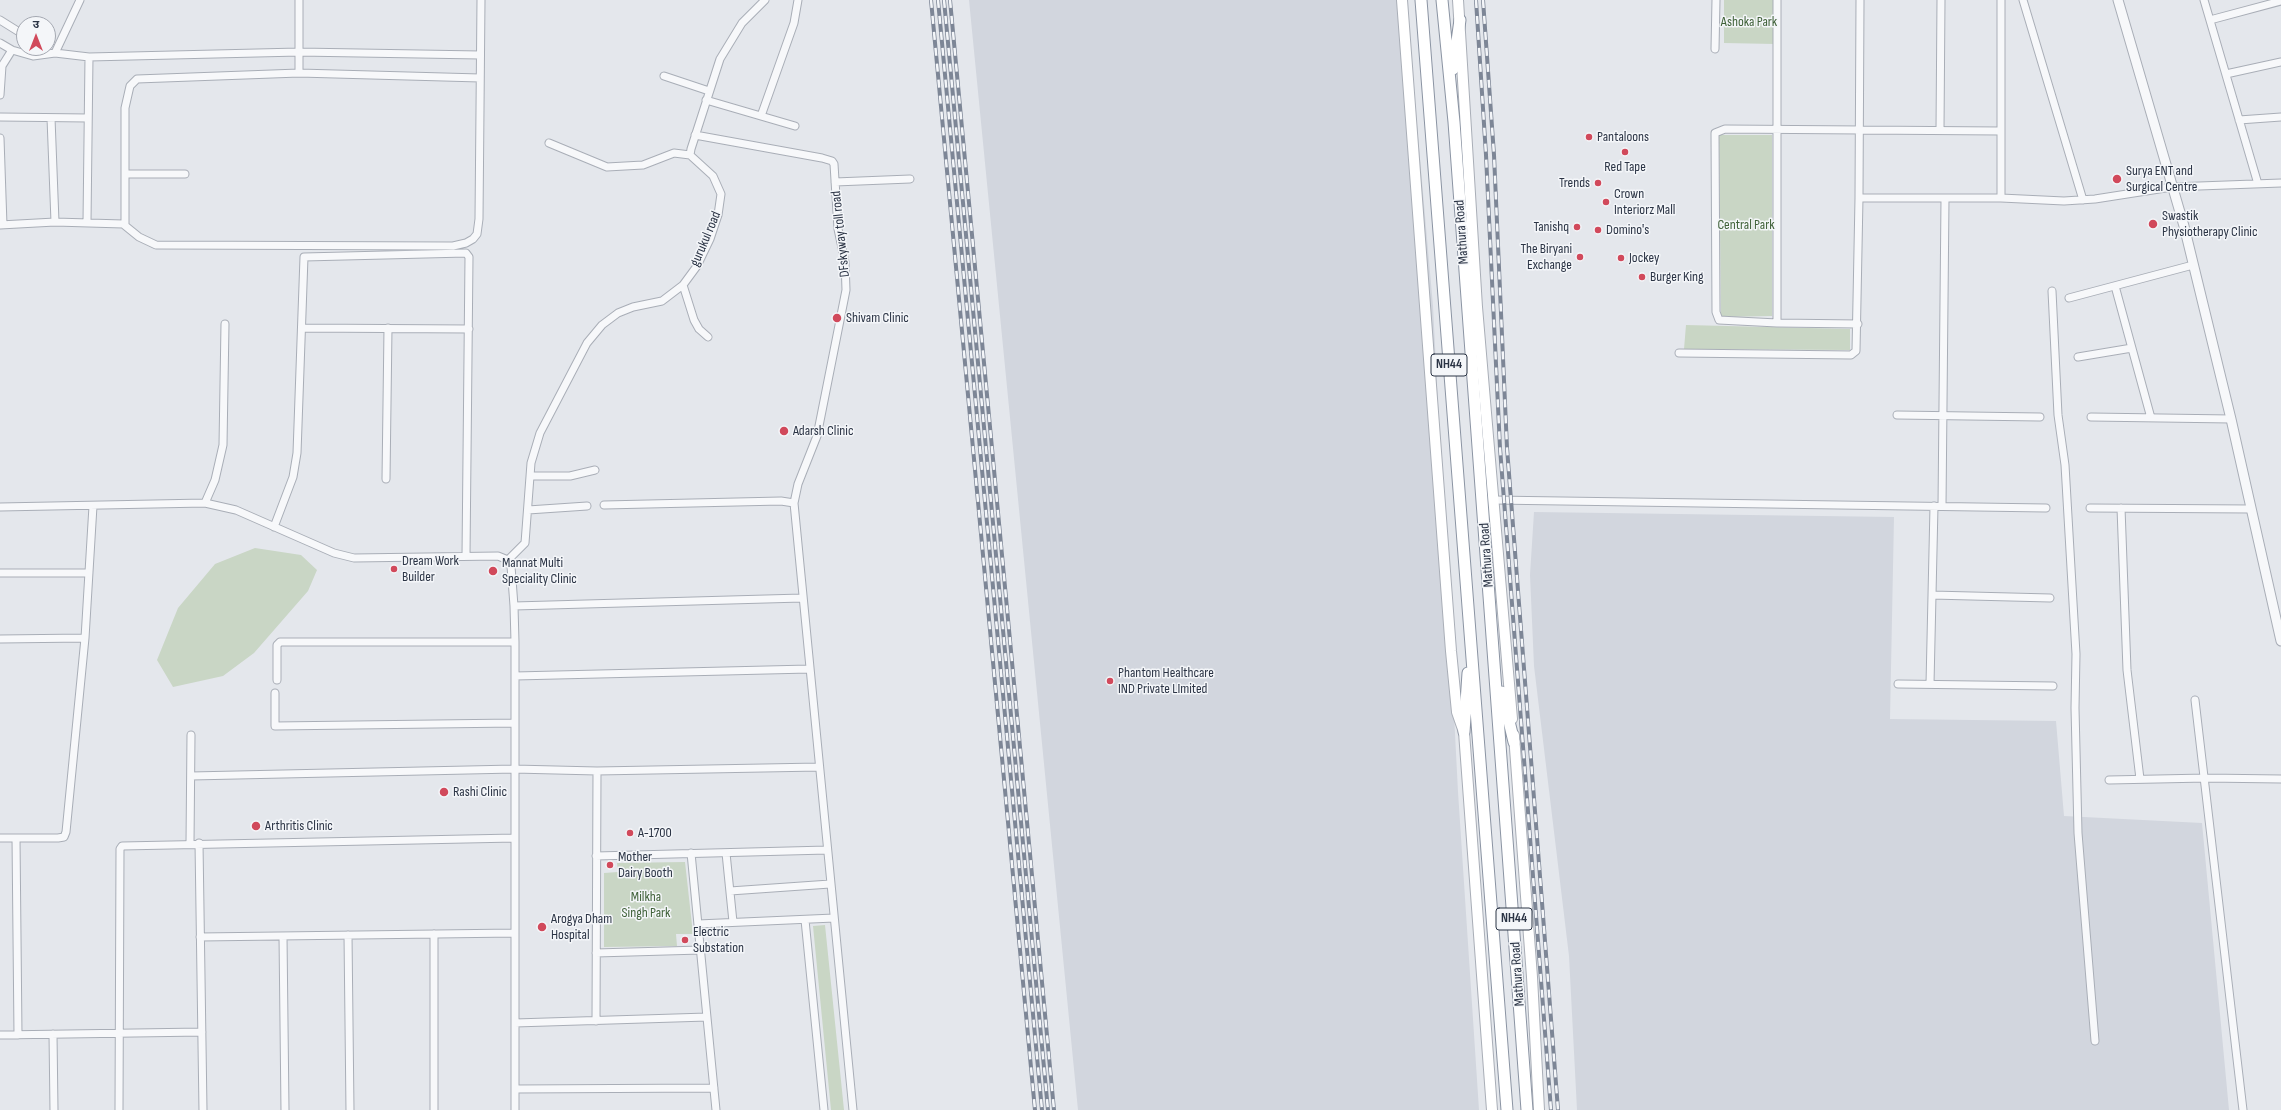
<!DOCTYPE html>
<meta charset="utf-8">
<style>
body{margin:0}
#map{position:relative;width:2281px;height:1110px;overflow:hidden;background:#e4e7ec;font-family:"Sofia Sans Condensed","Noto Sans Devanagari",sans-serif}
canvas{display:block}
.north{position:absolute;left:16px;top:16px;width:40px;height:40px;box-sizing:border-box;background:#f4f6f9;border:1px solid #a4a8b1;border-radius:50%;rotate:0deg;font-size:11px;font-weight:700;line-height:16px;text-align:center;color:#2b3445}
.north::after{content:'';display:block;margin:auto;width:14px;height:18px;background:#d1495b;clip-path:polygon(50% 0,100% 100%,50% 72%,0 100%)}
</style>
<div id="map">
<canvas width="2281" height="1110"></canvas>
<div class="north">उ</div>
</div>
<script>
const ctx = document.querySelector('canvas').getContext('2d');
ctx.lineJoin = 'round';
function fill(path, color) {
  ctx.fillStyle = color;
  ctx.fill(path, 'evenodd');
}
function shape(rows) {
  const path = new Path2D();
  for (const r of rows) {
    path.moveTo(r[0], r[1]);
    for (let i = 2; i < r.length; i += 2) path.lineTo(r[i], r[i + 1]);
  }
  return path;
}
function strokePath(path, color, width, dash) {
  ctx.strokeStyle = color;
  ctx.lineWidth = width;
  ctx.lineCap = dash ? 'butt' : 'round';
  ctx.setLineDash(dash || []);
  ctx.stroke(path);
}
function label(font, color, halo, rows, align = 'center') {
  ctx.font = font + ' "Sofia Sans Condensed",sans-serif';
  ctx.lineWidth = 3;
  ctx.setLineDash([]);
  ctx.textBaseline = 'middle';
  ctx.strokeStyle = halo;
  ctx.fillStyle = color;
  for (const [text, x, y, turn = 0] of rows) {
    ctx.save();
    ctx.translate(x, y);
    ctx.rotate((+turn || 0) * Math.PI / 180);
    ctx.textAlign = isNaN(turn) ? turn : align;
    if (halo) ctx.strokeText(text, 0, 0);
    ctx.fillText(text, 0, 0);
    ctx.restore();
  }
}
fill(shape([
 [969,0,1406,0,1433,306,1458,792,1479,1110,1078,1110],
 [1534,512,1894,517,1890,719,2056,721,2064,816,2202,823,2229,1110,1577,1110,1569,956,1534,666,1530,575]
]), '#d2d6de');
fill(shape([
 [1724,0,1774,0,1775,44,1724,43],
 [1719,135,1772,135,1772,316,1721,317],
 [1686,325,1850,329,1850,350,1684,349],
 [255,548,301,555,317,570,308,591,254,653,223,676,173,687,157,660,178,608,215,564],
 [685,862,693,934,676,934,677,946,604,947,604,873,618,872,617,863],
 [825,925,844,1110,831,1110,813,926]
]), '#c9d6c5');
const minor = shape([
 [299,0,299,73],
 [2023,0,2083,200],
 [2204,0,2258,184],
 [0,20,24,35],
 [2210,20,2281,1],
 [0,43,12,50,33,56,55,53,89,57,299,52,480,55],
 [1715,49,1716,0],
 [55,53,80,0],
 [2226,74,2281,62],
 [664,76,709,91],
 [0,95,2,66,12,50],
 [706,100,795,126],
 [761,116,794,23,798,0],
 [0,117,88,118],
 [51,118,55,222],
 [2239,120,2281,117],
 [1940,130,1941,0],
 [695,135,822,158,832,161,834,164,838,229,845,262,846,290,817,436,798,484,794,503,853,1110],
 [0,138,3,225],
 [549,143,607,167,643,165,674,153,690,155],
 [125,174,185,174],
 [835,182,910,179],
 [1859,198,2001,198,2064,201,2095,199,2172,187,2281,183],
 [2001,198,2001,0],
 [87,222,89,57],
 [0,225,55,222,123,224,139,237,156,245,453,246,466,243,473,239,477,234,479,219,481,0],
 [125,225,125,108,130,86,137,79,299,73,480,78],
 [683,285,694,320,699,329,708,337],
 [2115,286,2151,418],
 [2052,291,2058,415,2065,465,2076,654,2075,708,2078,833,2095,1041],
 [2069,298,2193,265],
 [1777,323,1777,0],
 [1858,324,1777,323,1719,320,1716,312,1715,133,1725,129,2000,131],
 [302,328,469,329],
 [1679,353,1851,355,1856,351,1859,198,1860,0],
 [2078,357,2132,348],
 [1897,415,2040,417],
 [2091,417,2231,419],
 [530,476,570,476,595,470],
 [386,479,388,328],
 [1493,500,2046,508],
 [205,503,215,480,223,445,225,324],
 [604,505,781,501,794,503],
 [1942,506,1945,199],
 [0,507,205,503,236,510,334,553,354,558,498,556,508,560,511,566,514,606,515,642,515,1110],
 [2090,508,2251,509],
 [2121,508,2127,670,2140,779],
 [528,510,587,506],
 [274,527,293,477,297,453,304,257,466,253,469,257,466,556],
 [508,560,525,543,531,463,540,433,587,343,602,325,618,313,633,307,662,301,683,285,697,266,710,239,718,215,721,194,713,176,690,155,691,149,720,59,742,23,765,0],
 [0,573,89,573],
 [1932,595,2050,598],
 [514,606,802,598],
 [0,639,85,638],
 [515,676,809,669],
 [277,680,277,645,280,642,515,642],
 [1898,684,2053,686],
 [1930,684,1934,506],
 [275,693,275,726,515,723],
 [2195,700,2243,1110],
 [191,776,514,769,597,771,819,767],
 [2109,780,2206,778,2281,779],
 [0,838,58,838,64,837,66,832,85,638,93,506],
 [16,838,18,1035],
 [190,843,191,735],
 [199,843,203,1110],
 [691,853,716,1110],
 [726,853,733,922],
 [596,856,827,850],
 [730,891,830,884],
 [805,920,824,1110],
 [698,924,834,918],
 [434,934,434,1110],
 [348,935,350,1110],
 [283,936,285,1110],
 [200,937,515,933],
 [596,953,701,950],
 [596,1021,597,771],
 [515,1023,707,1017],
 [53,1034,54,1110],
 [0,1035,202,1032],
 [515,1089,714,1088],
 [119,1110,120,849,122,846,515,838]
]);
const tertiary = shape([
 [2118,0,2184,226,2231,419,2281,641]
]);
const secondary = shape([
 [1402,0,1451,651,1457,712,1464,732,1492,1110],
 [1458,0,1477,307,1512,719],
 [1514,735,1532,977,1539,1110]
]);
const trunk = shape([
 [1421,0,1507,1110],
 [1442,0,1454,122,1527,1110],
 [1453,69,1460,20],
 [1502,692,1514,742],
 [1464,732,1468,673]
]);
strokePath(minor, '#a9aeb7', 9);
strokePath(tertiary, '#a9aeb7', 11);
strokePath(secondary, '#a9aeb7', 12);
strokePath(trunk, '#8b94a3', 13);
strokePath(minor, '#f7f8fa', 7);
strokePath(tertiary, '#f7f8fa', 9);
strokePath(secondary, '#fff', 10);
strokePath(trunk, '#fff', 11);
const rail = shape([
 [931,0,1035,1110],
 [938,0,1042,1110],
 [944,0,1048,1110],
 [950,0,1054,1110],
 [1476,0,1486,155,1500,448,1551,1110],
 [1483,0,1494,155,1507,448,1558,1110]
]);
strokePath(rail, '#7d8696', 4);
strokePath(rail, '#f4f6f9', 2.5, [8]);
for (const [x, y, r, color] of [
 [1589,137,4,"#d1495b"],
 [1625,152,4,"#d1495b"],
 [2117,179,5,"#d1495b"],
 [1598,183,4,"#d1495b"],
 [1606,202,4,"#d1495b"],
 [2153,224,5,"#d1495b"],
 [1577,227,4,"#d1495b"],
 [1598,230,4,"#d1495b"],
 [1580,257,4,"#d1495b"],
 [1621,258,4,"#d1495b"],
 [1642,277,4,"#d1495b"],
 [837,318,5,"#d1495b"],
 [784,431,5,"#d1495b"],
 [394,569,4,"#d1495b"],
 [493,571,5,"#d1495b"],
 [1110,681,4,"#d1495b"],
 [444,792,5,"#d1495b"],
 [256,826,5,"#d1495b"],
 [630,833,4,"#d1495b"],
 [610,865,4,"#d1495b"],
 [542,927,5,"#d1495b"],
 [685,940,4,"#d1495b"]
]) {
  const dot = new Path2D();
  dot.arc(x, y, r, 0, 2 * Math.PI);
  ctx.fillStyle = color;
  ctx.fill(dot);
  strokePath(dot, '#f4f6f9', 1.5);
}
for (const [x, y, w] of [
 [1449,365,36],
 [1514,919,36]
]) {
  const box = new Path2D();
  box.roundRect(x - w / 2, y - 11, w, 22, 3);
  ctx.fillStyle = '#f4f6f9';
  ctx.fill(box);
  strokePath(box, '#2b3445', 1);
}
label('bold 13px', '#2b3445', null, [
 ["NH44",1449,365],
 ["NH44",1514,919]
]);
label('14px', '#3f6138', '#f4f6f9', [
 ["Ashoka Park",1749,22],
 ["Central Park",1746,225],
 ["Milkha",646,897],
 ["Singh Park",646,913]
]);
label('14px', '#2b3445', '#f4f6f9', [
 ["Pantaloons",1597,137],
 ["Red Tape",1625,167,"center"],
 ["Surya ENT and",2126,171],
 ["Surgical Centre",2126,187],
 ["Trends",1590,183,"right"],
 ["Crown",1614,194],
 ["Interiorz Mall",1614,210],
 ["Swastik",2162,216],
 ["Physiotherapy Clinic",2162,232],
 ["Tanishq",1569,227,"right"],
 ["Domino's",1606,230],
 ["The Biryani",1572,249,"right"],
 ["Exchange",1572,265,"right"],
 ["Jockey",1629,258],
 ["Burger King",1650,277],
 ["Shivam Clinic",846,318],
 ["Adarsh Clinic",793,431],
 ["Dream Work",402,561],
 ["Builder",402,577],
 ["Mannat Multi",502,563],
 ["Speciality Clinic",502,579],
 ["Phantom Healthcare",1118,673],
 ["IND Private LImited",1118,689],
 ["Rashi Clinic",453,792],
 ["Arthritis Clinic",265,826],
 ["A-1700",638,833],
 ["Mother",618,857],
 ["Dairy Booth",618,873],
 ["Arogya Dham",551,919],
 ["Hospital",551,935],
 ["Electric",693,932],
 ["Substation",693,948]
], 'left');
label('14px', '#2b3445', '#f4f6f9', [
 ["Mathura Road",1462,232,-94],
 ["DFskyway toll road",841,234,-96],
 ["gurukul road",706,239,-67],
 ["Mathura Road",1487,555,-94],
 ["Mathura Road",1518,974,-94]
]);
</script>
